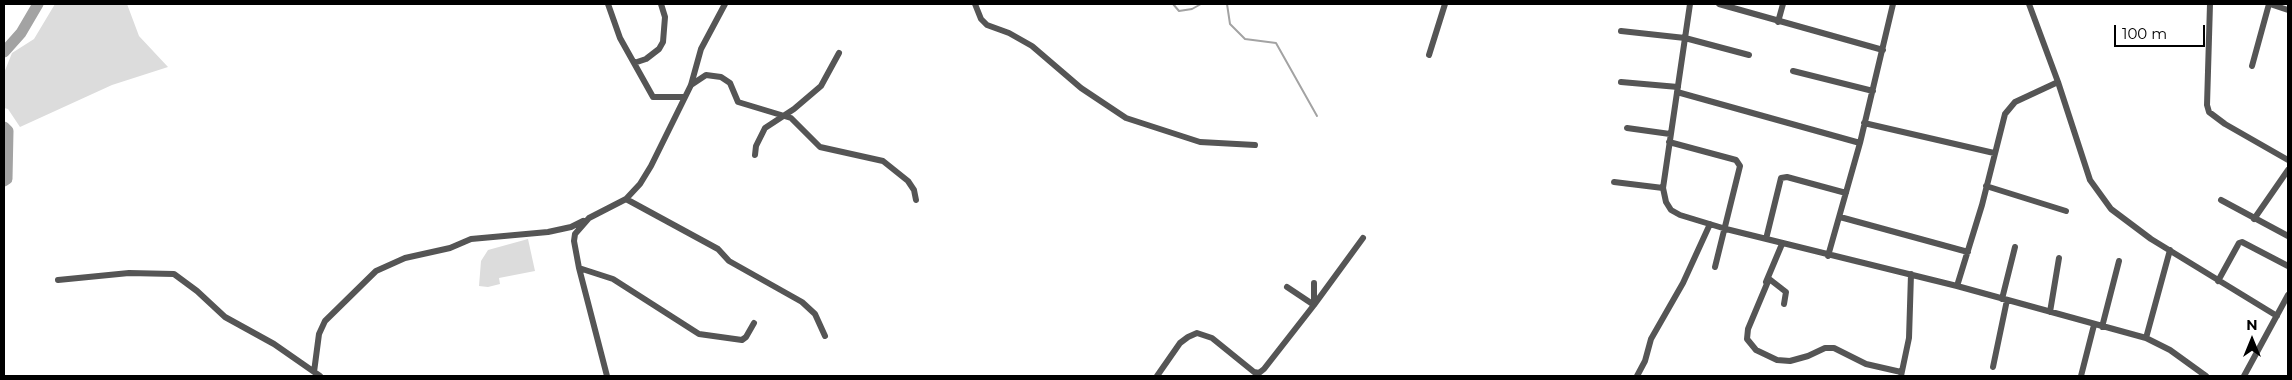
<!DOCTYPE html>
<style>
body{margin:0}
#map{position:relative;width:2292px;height:380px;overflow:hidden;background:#fff;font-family:Montserrat,sans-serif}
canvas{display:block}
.frame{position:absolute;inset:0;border:5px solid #000;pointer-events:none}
.north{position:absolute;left:2227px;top:315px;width:50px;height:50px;-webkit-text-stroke:4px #fff;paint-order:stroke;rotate:0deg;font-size:14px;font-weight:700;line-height:20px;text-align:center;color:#000}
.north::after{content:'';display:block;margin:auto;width:18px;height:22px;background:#000;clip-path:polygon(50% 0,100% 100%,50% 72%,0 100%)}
.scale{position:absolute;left:2114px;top:25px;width:91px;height:22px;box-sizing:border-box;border:2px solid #000;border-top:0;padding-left:6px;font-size:15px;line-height:18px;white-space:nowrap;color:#000;-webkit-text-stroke:4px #fff;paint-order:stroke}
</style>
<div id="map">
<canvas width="2292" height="380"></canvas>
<div class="frame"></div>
<div class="north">N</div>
<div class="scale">100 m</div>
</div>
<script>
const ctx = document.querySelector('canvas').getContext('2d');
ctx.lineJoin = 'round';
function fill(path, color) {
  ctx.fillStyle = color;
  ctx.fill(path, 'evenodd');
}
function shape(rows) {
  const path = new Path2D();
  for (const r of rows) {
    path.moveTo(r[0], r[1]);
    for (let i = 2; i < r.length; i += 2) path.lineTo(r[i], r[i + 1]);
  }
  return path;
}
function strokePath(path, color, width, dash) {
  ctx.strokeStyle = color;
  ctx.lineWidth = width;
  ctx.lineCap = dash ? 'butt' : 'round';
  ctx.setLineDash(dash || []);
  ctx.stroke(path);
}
fill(shape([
 [55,4,127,4,139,36,168,67,112,85,20,127,8,109,4,108,4,73,12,53,34,39],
 [528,239,535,271,499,278,500,284,488,287,479,286,481,261,488,250]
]), '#dcdcdc');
strokePath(shape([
 [1173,4,1179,11,1192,9,1201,4],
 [1227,4,1230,24,1245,39,1276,43,1317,116]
]), '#a3a3a3', 2);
strokePath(shape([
 [4,52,21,33,38,4],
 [4,127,8,131,7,179,4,181]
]), '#a3a3a3', 11);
strokePath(shape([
 [608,4,620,38,653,97,685,97],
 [975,4,981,19,987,25,1009,33,1032,46,1081,88,1126,118,1200,142,1255,145],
 [1690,4,1663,188,1666,202,1671,210,1680,215,1726,229,1957,286,2146,338,2170,350,2206,376],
 [1719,4,1883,50],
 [2029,4,2058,82,2090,180,2111,209,2151,239,2277,316],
 [2210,4,2207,105,2209,112,2225,124,2288,160],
 [2270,4,2288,10],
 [1778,22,1783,4],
 [1621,31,1685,38,1749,55],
 [1429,55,1445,4],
 [634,63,646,59,659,49,663,42,665,17,661,4],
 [2252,66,2269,4],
 [1793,71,1873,91],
 [1621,82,1678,87],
 [691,85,706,75,721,77,730,83,738,102,791,118,820,147,883,161,908,181,914,190,916,200],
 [1677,92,1860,143],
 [1864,123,1994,153],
 [1627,128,1670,134],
 [1669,142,1736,160,1740,166,1715,267],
 [755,155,756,146,765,128,794,109,821,86,839,53],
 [1614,182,1663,188],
 [1986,186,2066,211],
 [626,199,718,249,729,261,802,302,815,314,825,336],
 [2221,200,2288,236],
 [1840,217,1968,252],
 [2254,219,2288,170],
 [1766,239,1781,178,1787,177,1846,193],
 [1828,256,1860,143,1893,4],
 [579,268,613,279,699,334,742,340,746,337,754,323],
 [1768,278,1786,292,1784,304],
 [1769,279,1748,329,1747,339,1756,350,1777,360,1790,361,1808,356,1825,348,1834,348,1866,364,1901,372],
 [58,280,129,273,174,274,197,291,225,317,274,344,320,376],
 [2218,281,2239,243,2242,242,2288,266],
 [1766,282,1782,244],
 [1314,283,1314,304],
 [1957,286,1982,205,2005,114,2015,102,2058,82],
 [1287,287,1314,305],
 [2002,299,2015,247],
 [2050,312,2059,258],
 [2102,327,2119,261],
 [2146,338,2170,250],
 [1993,367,2007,300],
 [314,372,319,334,325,321,376,271,405,258,450,248,471,239,548,232,571,227,583,221],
 [607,376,579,268,574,241,575,234,589,218,626,199,640,184,651,166,691,85,701,49,725,4],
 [1157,376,1180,343,1188,337,1197,333,1212,338,1254,372,1259,373,1264,369,1314,305,1363,238],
 [1637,376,1645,361,1651,339,1683,283,1710,224],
 [1901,376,1909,338,1911,274],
 [2081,376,2094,325],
 [2244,376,2288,295]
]), '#555', 6);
</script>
